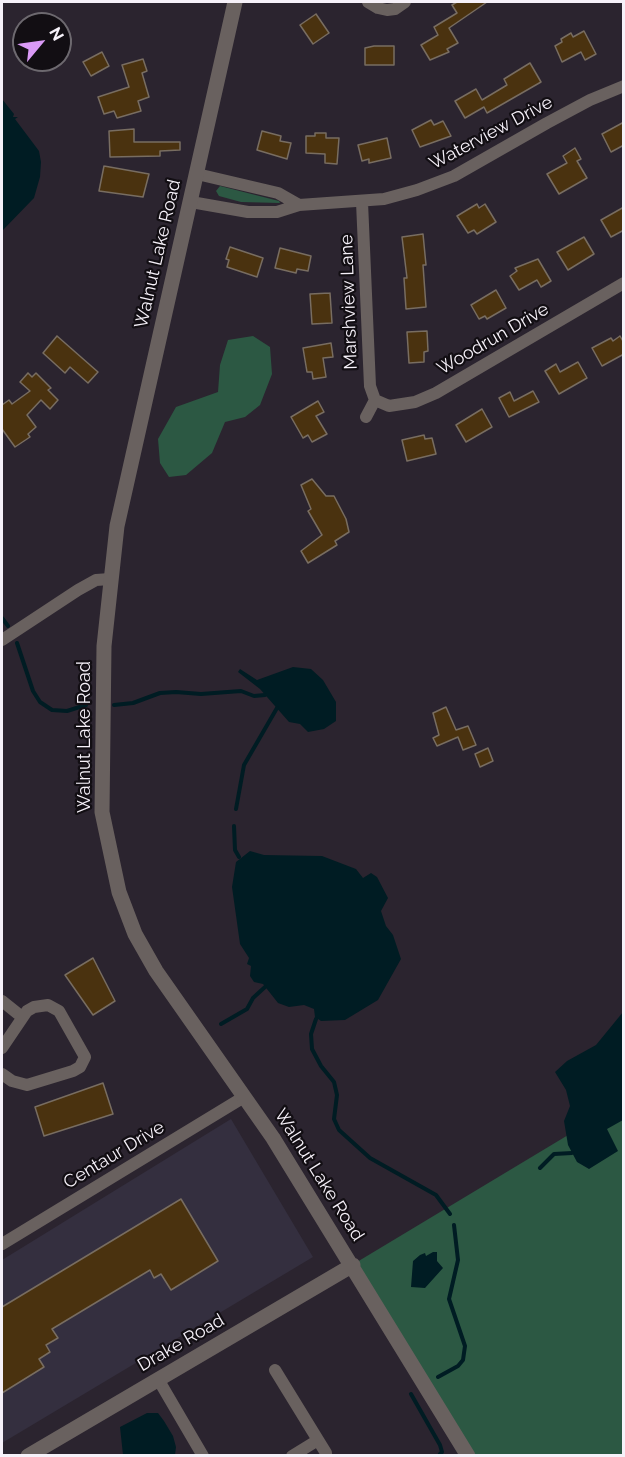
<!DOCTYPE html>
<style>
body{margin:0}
#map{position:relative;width:625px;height:1457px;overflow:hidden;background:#2b242f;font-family:Raleway,sans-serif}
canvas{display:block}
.frame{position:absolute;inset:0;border:3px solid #f6f1f9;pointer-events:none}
.north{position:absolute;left:12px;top:12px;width:60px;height:60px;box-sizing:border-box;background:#120e13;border:2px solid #6d696f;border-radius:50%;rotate:61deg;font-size:16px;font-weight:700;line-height:24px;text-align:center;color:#f6f1f9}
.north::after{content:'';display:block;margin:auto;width:21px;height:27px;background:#da9af6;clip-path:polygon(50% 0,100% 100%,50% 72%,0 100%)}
</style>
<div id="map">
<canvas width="625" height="1457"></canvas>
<div class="frame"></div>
<div class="north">N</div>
</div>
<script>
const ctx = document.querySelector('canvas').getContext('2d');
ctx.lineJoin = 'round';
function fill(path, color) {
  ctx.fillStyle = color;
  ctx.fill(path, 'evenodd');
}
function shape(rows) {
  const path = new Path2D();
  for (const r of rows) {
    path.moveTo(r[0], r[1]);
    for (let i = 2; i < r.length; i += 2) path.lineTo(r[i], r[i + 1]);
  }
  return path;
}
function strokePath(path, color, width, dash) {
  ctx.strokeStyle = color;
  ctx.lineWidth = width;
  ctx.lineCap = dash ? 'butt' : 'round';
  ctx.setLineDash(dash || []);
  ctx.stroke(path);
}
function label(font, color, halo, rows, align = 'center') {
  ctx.font = font + ' Raleway,sans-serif';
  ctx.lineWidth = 4.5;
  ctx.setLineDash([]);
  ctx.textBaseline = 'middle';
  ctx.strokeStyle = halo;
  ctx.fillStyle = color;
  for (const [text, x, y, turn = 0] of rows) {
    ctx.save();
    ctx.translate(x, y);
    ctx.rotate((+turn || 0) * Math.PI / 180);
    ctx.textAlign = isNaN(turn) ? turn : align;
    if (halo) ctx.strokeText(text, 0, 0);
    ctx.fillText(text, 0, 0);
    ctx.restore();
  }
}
fill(shape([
 [231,1119,313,1257,2,1443,2,1260]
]), '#342f3f');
fill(shape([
 [220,186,279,201,280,203,241,202,219,196,216,191],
 [253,336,270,347,272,374,260,405,245,417,225,422,212,453,186,475,169,477,160,463,158,439,176,407,218,392,220,365,228,340],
 [623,1102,623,1455,469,1455,352,1265]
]), '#2c5843');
fill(shape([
 [2,99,14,114,13,117,18,117,15,119,39,151,41,162,40,177,34,198,2,231],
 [293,667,311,669,323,680,336,702,336,721,324,729,308,732,300,724,289,722,260,689,238,672,240,669,257,680],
 [250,851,264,855,322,856,356,869,363,878,371,873,377,877,388,898,381,911,386,926,393,935,401,959,378,1000,345,1020,321,1021,315,1017,314,1009,304,1005,289,1007,278,1003,263,984,254,982,250,976,251,966,247,964,249,958,240,944,232,887,236,862],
 [623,1012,623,1120,607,1129,618,1151,589,1169,577,1162,568,1145,564,1121,570,1106,566,1090,555,1072,567,1061,596,1045],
 [433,1252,437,1252,437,1261,443,1268,425,1288,411,1287,413,1261,420,1255,425,1253,426,1256],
 [147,1413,158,1413,164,1421,173,1436,176,1447,175,1455,123,1455,120,1427]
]), '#001c23');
strokePath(shape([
 [2,618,8,626],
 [17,643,33,691,40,702,52,710,67,711,86,705],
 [114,705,133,703,160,693,176,692,201,694,241,691,254,696,265,695],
 [236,809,244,765,277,708],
 [234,826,235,850,239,857],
 [316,1019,311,1034,312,1049,321,1066,334,1082,337,1095,334,1119,339,1130,370,1158,436,1195,450,1214],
 [221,1024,247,1009,253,998,265,987],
 [540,1168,554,1154,572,1153],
 [438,1377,458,1366,463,1360,465,1346,449,1299,458,1260,454,1225],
 [411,1394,440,1445,442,1452,440,1454]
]), '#001c23', 4);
const building = shape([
 [457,2,487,2,449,28,458,43,447,49,449,52,430,60,421,45,438,35,434,27,457,13,452,5,457,2],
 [316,14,329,33,313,44,300,25,316,14],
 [584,31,596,54,585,60,581,52,562,62,555,46,562,42,561,39,571,33,573,37,584,31],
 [374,46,394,46,394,65,365,65,365,48,374,46],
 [102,52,109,66,91,76,83,62,102,52],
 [143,59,147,71,142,73,149,97,138,101,141,111,117,118,114,111,104,114,98,97,129,87,122,65,143,59],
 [530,63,541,82,487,113,484,107,465,118,455,101,476,89,482,100,507,85,504,79,530,63],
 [431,120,434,125,443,121,451,136,420,147,412,130,431,120],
 [624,122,624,145,611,152,602,134,624,122],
 [134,129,134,142,180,142,180,150,160,151,160,156,110,157,109,131,134,129],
 [262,131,281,136,280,141,291,143,287,159,257,150,262,131],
 [315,133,326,133,326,138,339,138,337,164,325,163,325,154,306,153,306,136,315,136,315,133],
 [387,138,391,158,369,163,369,159,362,161,358,145,387,138],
 [575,148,581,159,577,161,587,178,559,194,547,174,567,163,563,156,575,148],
 [104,166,149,174,143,197,99,191,104,166],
 [477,204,479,208,485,204,496,222,477,234,474,230,468,233,457,216,477,204],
 [624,207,624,230,611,237,601,220,624,207],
 [423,234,426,265,423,265,426,307,406,309,404,278,407,278,402,237,423,234],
 [584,237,594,254,568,270,557,252,584,237],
 [230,247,263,258,257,277,227,267,229,260,226,259,230,247],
 [280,248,311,256,308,271,297,269,296,273,275,268,280,248],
 [538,259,551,281,541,287,537,280,519,290,510,276,517,271,515,268,538,259],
 [496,290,506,308,487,319,485,316,479,319,471,305,496,290],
 [330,293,332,323,312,324,310,294,330,293],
 [427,331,428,351,424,352,424,362,409,363,407,332,427,331],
 [57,336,98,372,88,383,70,367,65,373,43,353,57,336],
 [620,336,624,343,624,354,602,366,592,348,611,338,613,341,620,336],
 [331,343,333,357,323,358,326,377,313,379,312,372,307,372,303,348,331,343],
 [578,362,587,378,559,394,545,371,556,364,560,372,578,362],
 [28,373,32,377,36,373,51,388,48,390,58,400,50,409,41,400,27,415,36,427,28,434,30,437,15,447,2,429,2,405,9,400,12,404,30,391,20,382,28,373],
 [533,391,539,402,509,417,499,398,510,392,514,401,533,391],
 [318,401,324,412,316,416,327,434,312,442,308,435,303,438,291,417,318,401],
 [482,409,492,427,466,442,456,425,482,409],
 [424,435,425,439,432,438,436,454,407,461,402,440,424,435],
 [312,479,326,496,334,496,346,519,349,532,335,541,337,545,308,563,301,551,322,535,308,511,311,509,301,485,312,479],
 [446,707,456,730,468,726,476,745,463,750,458,737,437,746,433,738,439,735,433,713,446,707],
 [488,748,493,761,480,767,475,754,488,748],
 [93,958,115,1001,93,1015,65,975,93,958],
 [103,1083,113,1114,44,1136,35,1107,103,1083],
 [181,1199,218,1261,171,1290,161,1274,154,1278,150,1270,52,1329,58,1338,46,1345,50,1352,39,1359,44,1367,2,1393,2,1307,181,1199]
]);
fill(building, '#4a320f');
strokePath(building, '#786d61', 1.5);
strokePath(shape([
 [368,2,378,8,387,10,395,9,405,2],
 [197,174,278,193,299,205],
 [191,202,248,212,277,212,299,205,384,199,417,190,454,176,547,123,590,100,624,86],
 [362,202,370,386,375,400],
 [375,400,389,406,415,402,436,393,624,283],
 [366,417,375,400],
 [2,640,78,590,96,580,110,579],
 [2,1001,22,1017],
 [2,1048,27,1011,34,1007,48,1005,59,1011,85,1057,80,1067,73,1071,27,1085,12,1081,2,1074],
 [2,1244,244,1097],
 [275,1370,318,1440,292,1456],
 [158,1379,203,1456],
 [318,1440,326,1453]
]), '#69615f', 12);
strokePath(shape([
 [235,2,117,526,104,646,102,812,119,892,135,934,156,971,273,1138,468,1456],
 [28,1456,353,1265]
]), '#69615f', 15);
label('18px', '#f6f1f9', '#120e13', [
 ["Waterview Drive",491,133,-28],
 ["Walnut Lake Road",158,254,-77],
 ["Marshview Lane",349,302,-92],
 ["Woodrun Drive",493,339,-30],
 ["Walnut Lake Road",85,737,-90],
 ["Centaur Drive",114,1155,-31],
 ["Walnut Lake Road",319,1175,58],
 ["Drake Road",181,1343,-30]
]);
</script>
